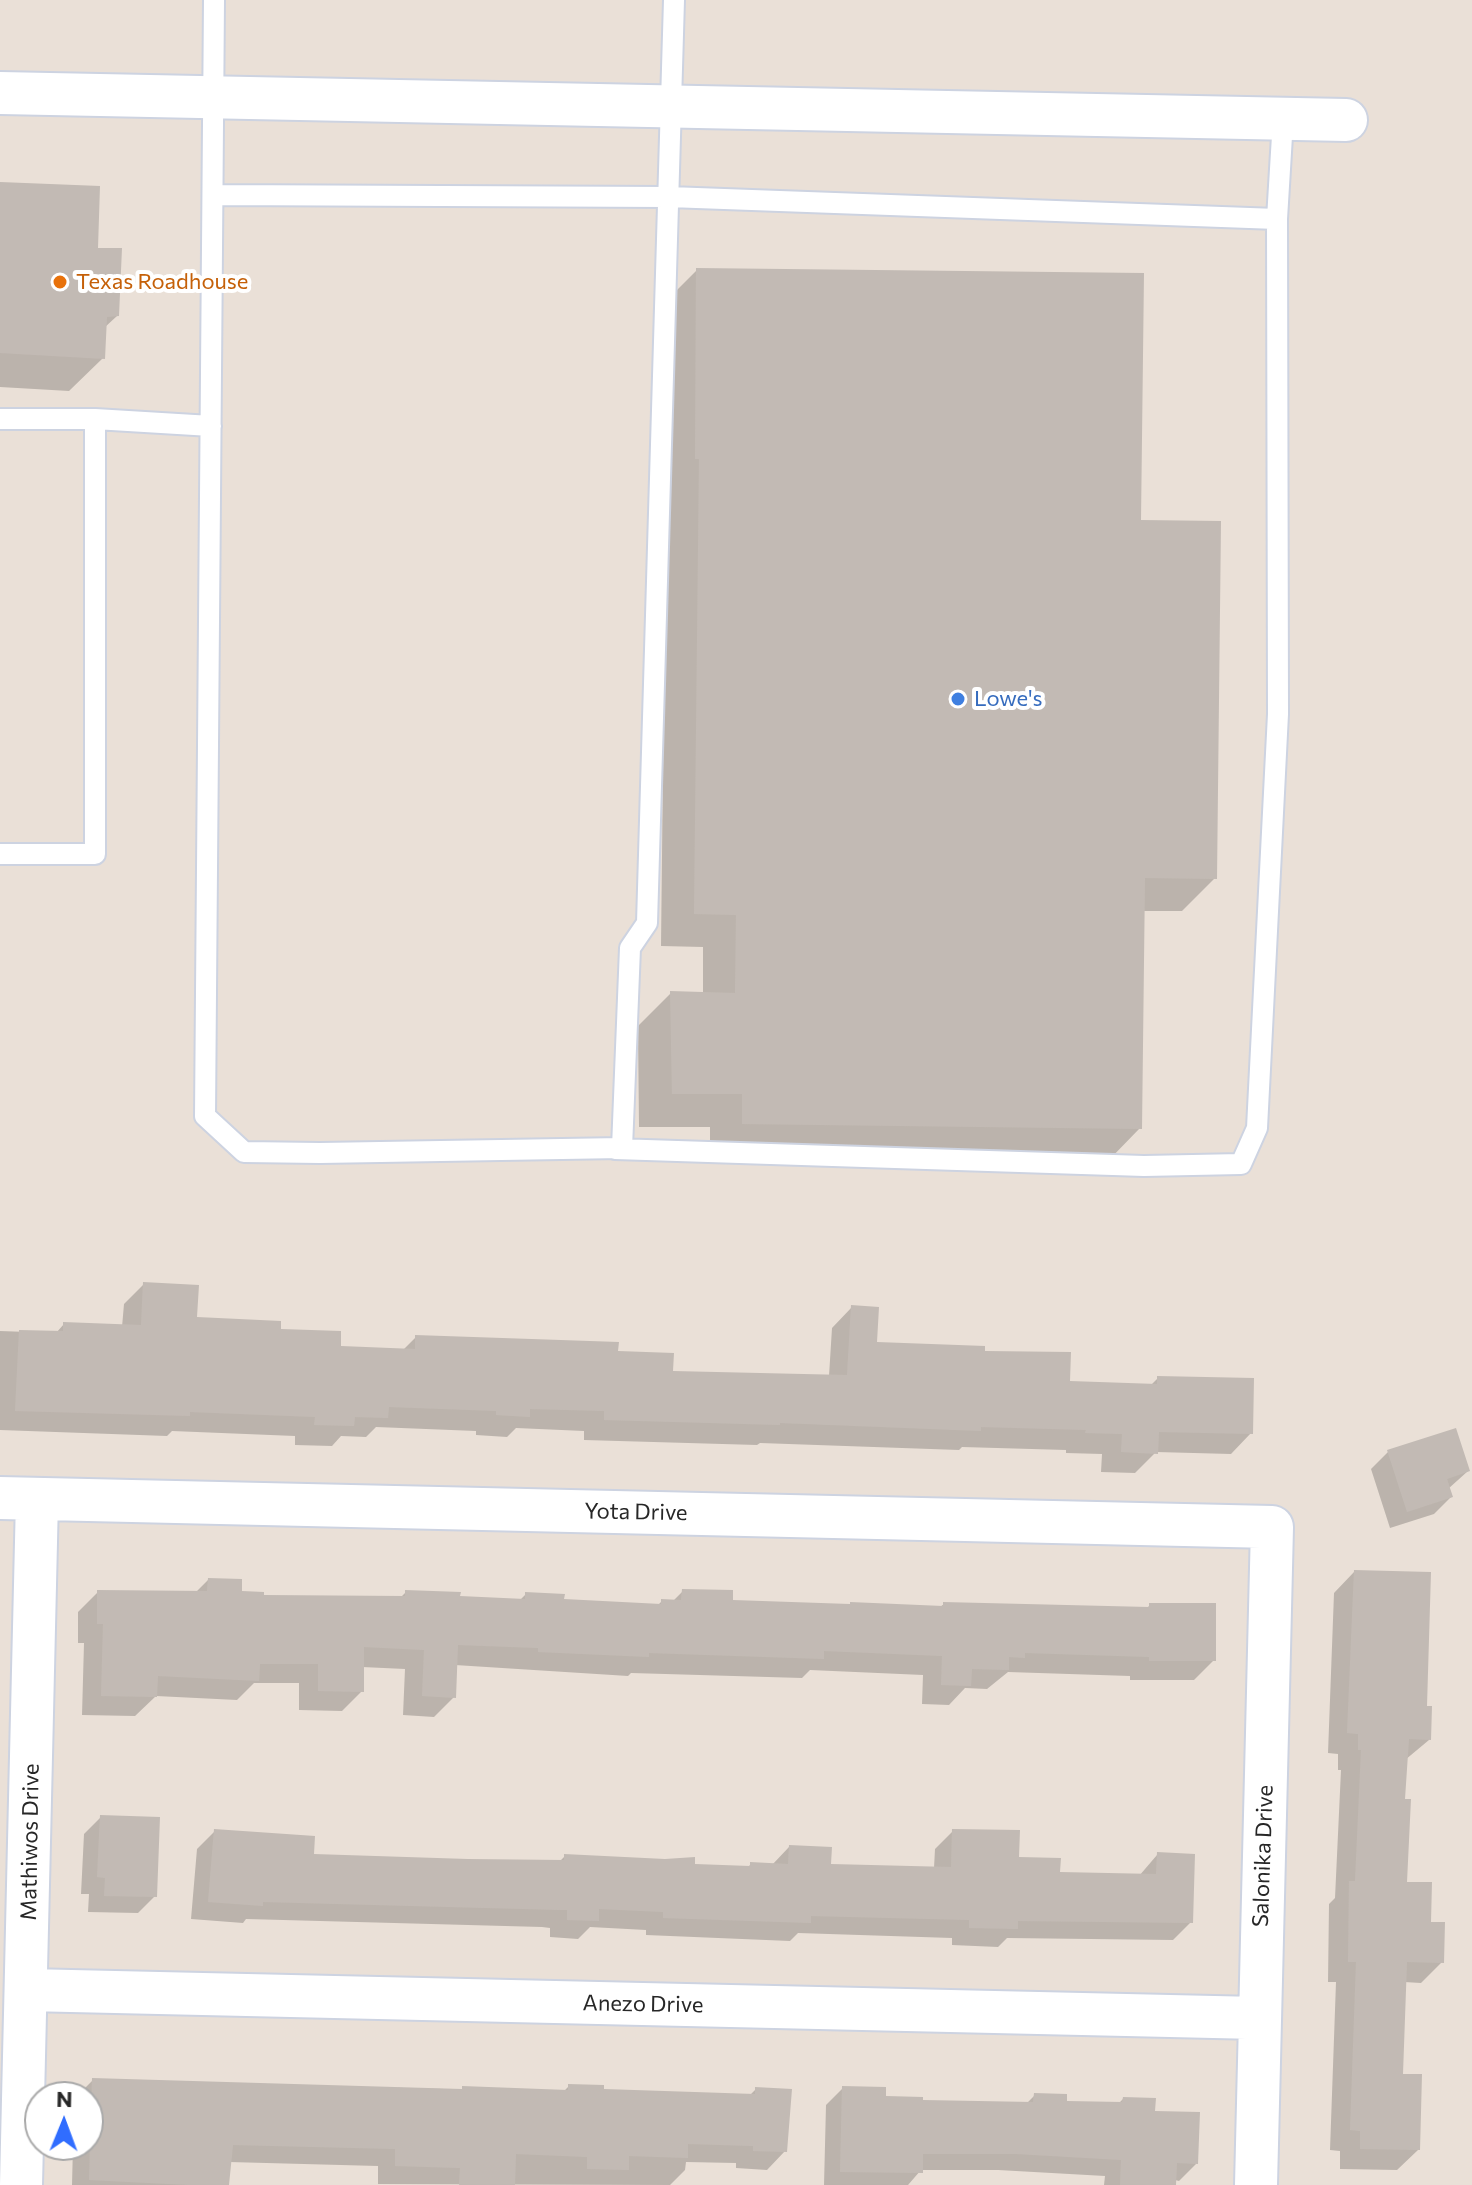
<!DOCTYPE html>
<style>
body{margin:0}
#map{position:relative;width:1472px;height:2185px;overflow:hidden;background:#eae0d7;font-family:Commissioner,sans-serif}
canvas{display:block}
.north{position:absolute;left:24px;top:2081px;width:80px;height:80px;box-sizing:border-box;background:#fff;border:2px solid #a9a9a9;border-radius:50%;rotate:1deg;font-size:22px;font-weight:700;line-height:32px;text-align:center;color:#272727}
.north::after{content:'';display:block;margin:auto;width:28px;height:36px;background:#306dff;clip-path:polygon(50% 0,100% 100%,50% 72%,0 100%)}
</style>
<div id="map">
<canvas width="1472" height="2185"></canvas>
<div class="north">N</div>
</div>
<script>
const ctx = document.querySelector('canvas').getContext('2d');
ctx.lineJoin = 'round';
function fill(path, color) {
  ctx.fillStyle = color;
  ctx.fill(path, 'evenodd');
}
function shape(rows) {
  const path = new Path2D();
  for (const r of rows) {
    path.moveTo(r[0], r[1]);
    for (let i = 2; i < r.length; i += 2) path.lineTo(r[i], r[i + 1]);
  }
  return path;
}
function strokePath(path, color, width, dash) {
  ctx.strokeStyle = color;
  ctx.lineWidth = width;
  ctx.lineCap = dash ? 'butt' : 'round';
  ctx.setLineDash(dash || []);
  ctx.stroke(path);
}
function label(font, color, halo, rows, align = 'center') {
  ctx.font = font + ' Commissioner,sans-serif';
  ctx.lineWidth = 8;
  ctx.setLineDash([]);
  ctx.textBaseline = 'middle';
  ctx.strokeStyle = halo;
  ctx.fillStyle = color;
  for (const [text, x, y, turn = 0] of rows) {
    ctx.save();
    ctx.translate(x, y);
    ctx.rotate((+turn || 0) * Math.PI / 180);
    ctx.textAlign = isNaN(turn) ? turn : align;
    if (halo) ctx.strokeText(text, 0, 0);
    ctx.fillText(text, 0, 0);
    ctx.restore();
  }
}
fill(shape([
 [0,184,117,316,104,328,103,358,69,391,0,387],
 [697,270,1139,522,1215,878,1182,911,1143,911,1140,1128,1107,1162,710,1157,710,1127,639,1127,638,1026,671,993,703,994,703,947,661,946,666,491,664,303],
 [144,1284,194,1319,279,1331,339,1348,402,1351,416,1337,616,1353,671,1373,829,1376,832,1328,852,1307,875,1344,983,1353,1068,1383,1150,1386,1158,1378,1251,1433,1231,1454,1156,1452,1135,1473,1101,1472,1102,1454,1066,1453,1066,1450,962,1447,959,1450,760,1443,757,1445,584,1440,584,1431,516,1428,507,1437,476,1435,476,1431,376,1427,366,1437,341,1436,332,1446,295,1445,295,1436,172,1431,167,1436,0,1430,0,1331,56,1333,64,1324,122,1327,124,1304],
 [1388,1452,1468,1471,1448,1489,1451,1497,1434,1514,1390,1528,1371,1469],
 [1354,1572,1425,1708,1429,1740,1405,1760,1403,1801,1405,1884,1429,1924,1442,1962,1421,1983,1404,1982,1400,2076,1418,2150,1397,2170,1340,2169,1340,2151,1330,2150,1336,1982,1328,1982,1329,1904,1335,1898,1341,1770,1338,1770,1338,1754,1328,1753,1334,1593],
 [208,1580,239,1593,261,1597,400,1598,406,1592,458,1598,520,1600,526,1594,562,1601,658,1605,662,1601,672,1602,683,1591,731,1602,940,1607,944,1604,1146,1609,1150,1605,1214,1660,1194,1680,1130,1680,1130,1676,1008,1672,987,1689,965,1688,949,1705,922,1704,923,1675,810,1670,802,1678,631,1673,628,1676,455,1665,454,1697,434,1717,403,1715,405,1669,362,1667,362,1691,342,1711,299,1710,299,1683,254,1683,237,1700,156,1696,135,1716,82,1715,84,1643,78,1643,78,1612,98,1592,195,1593],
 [101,1817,155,1896,138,1913,88,1912,89,1894,81,1894,84,1834],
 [215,1831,312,1856,559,1862,565,1856,747,1868,751,1864,772,1865,789,1847,829,1866,934,1868,935,1849,953,1831,1058,1874,1139,1876,1157,1855,1191,1922,1173,1940,1007,1938,998,1947,952,1945,952,1938,798,1933,790,1941,646,1935,646,1930,590,1927,578,1939,550,1937,550,1928,542,1927,246,1919,243,1923,191,1919,197,1849],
 [93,2080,563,2092,569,2086,602,2091,749,2096,756,2089,785,2151,767,2170,736,2168,736,2163,686,2162,685,2170,670,2185,378,2184,378,2166,229,2162,227,2185,72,2185,73,2145,88,2145,88,2097,76,2097],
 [843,2088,884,2098,921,2102,1026,2104,1035,2095,1065,2103,1118,2104,1123,2099,1153,2113,1196,2164,1179,2181,1175,2180,1174,2185,1104,2185,1105,2176,998,2170,921,2170,908,2185,824,2185,826,2105]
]), '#0003');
fill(shape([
 [0,182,100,186,98,248,122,248,119,316,107,317,105,359,0,353],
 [696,268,1144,273,1141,520,1221,521,1217,879,1145,878,1142,1129,742,1124,742,1094,672,1094,670,991,735,993,736,915,694,914,699,459,695,459],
 [143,1282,199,1285,197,1317,281,1321,281,1329,341,1331,341,1346,415,1349,415,1335,619,1342,618,1351,674,1353,673,1371,847,1375,851,1305,879,1307,877,1342,985,1346,985,1351,1071,1352,1070,1381,1157,1384,1157,1376,1254,1378,1253,1434,1159,1432,1158,1454,1121,1452,1122,1434,1085,1433,1086,1430,981,1427,981,1431,780,1423,780,1425,604,1420,604,1411,530,1409,530,1417,496,1415,496,1411,389,1407,388,1418,355,1417,354,1426,314,1425,315,1417,190,1412,190,1416,15,1411,19,1330,63,1331,63,1322,141,1325],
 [1456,1428,1470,1471,1447,1479,1453,1497,1407,1512,1387,1450],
 [1354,1570,1431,1572,1427,1706,1432,1706,1431,1740,1409,1739,1405,1799,1411,1799,1407,1882,1432,1882,1431,1922,1445,1922,1444,1963,1407,1962,1403,2074,1422,2074,1420,2150,1360,2149,1360,2131,1350,2130,1356,1962,1348,1962,1349,1881,1355,1881,1361,1750,1358,1750,1358,1734,1347,1733],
 [208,1578,242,1579,242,1591,264,1592,264,1595,405,1596,405,1590,461,1592,460,1596,525,1599,525,1592,565,1594,564,1599,661,1604,661,1599,681,1600,682,1589,733,1590,733,1600,850,1604,850,1602,943,1606,943,1602,1149,1607,1149,1603,1216,1603,1216,1661,1149,1661,1149,1657,1025,1653,1025,1658,1009,1657,1009,1670,972,1669,971,1686,941,1685,942,1656,824,1651,824,1659,649,1653,649,1657,538,1652,538,1648,458,1645,456,1698,422,1696,424,1650,364,1647,364,1692,318,1691,318,1664,260,1664,259,1681,158,1676,157,1697,101,1696,103,1624,97,1624,97,1590,207,1591],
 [100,1815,160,1817,157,1897,104,1896,105,1878,97,1877],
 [214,1829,315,1836,314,1854,468,1859,564,1860,564,1854,665,1859,695,1857,695,1864,750,1866,750,1862,788,1864,789,1845,832,1847,831,1864,951,1867,952,1829,1020,1830,1019,1857,1061,1858,1060,1872,1156,1874,1157,1852,1195,1854,1193,1923,1018,1921,1018,1929,969,1928,969,1920,811,1916,811,1923,663,1918,663,1912,599,1909,599,1921,567,1920,567,1910,561,1910,263,1902,263,1906,208,1902],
 [92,2078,462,2089,462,2086,568,2090,568,2084,604,2085,604,2089,755,2094,755,2087,792,2089,787,2152,753,2151,753,2146,688,2144,688,2158,629,2156,629,2170,587,2169,587,2157,516,2154,515,2185,459,2185,460,2168,395,2166,395,2149,233,2145,229,2185,189,2185,89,2180],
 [842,2086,886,2087,886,2096,923,2097,923,2100,1033,2102,1034,2093,1067,2094,1067,2101,1122,2102,1123,2097,1156,2098,1155,2111,1200,2112,1198,2164,1177,2163,1176,2185,1120,2185,1121,2160,1016,2154,923,2154,923,2173,840,2172]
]), '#c2bab4');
const service = shape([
 [214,0,205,1116,244,1152,320,1153,622,1148,630,948,647,923,674,0],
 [214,195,669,197,1277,219],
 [0,419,95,419,211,426],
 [0,854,95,854,95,419],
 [615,1149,1144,1166,1241,1164,1257,1128,1278,714,1277,219,1283,119]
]);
const minor = shape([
 [0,93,1346,120],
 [0,1498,1272,1527,1256,2185],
 [27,1990,1258,2018],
 [21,2185,37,1499]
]);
strokePath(service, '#cdd3e1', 24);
strokePath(minor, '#cdd3e1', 46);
strokePath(service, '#fff', 20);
strokePath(minor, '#fff', 42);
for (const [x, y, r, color] of [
 [60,282,8,"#e8710a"],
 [958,699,8,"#3f7fe0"]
]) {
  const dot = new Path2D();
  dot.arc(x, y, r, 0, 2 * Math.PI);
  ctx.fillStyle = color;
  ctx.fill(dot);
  strokePath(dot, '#fff', 3);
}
label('22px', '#c56008', '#fff', [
 ["Texas Roadhouse",76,282]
], 'left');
label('22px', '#366cbe', '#fff', [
 ["Lowe's",974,699]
], 'left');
label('22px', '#272727', '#fff', [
 ["Yota Drive",636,1512,1],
 ["Mathiwos Drive",30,1842,-89],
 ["Salonika Drive",1263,1856,-88],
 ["Anezo Drive",643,2004,1]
]);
</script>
